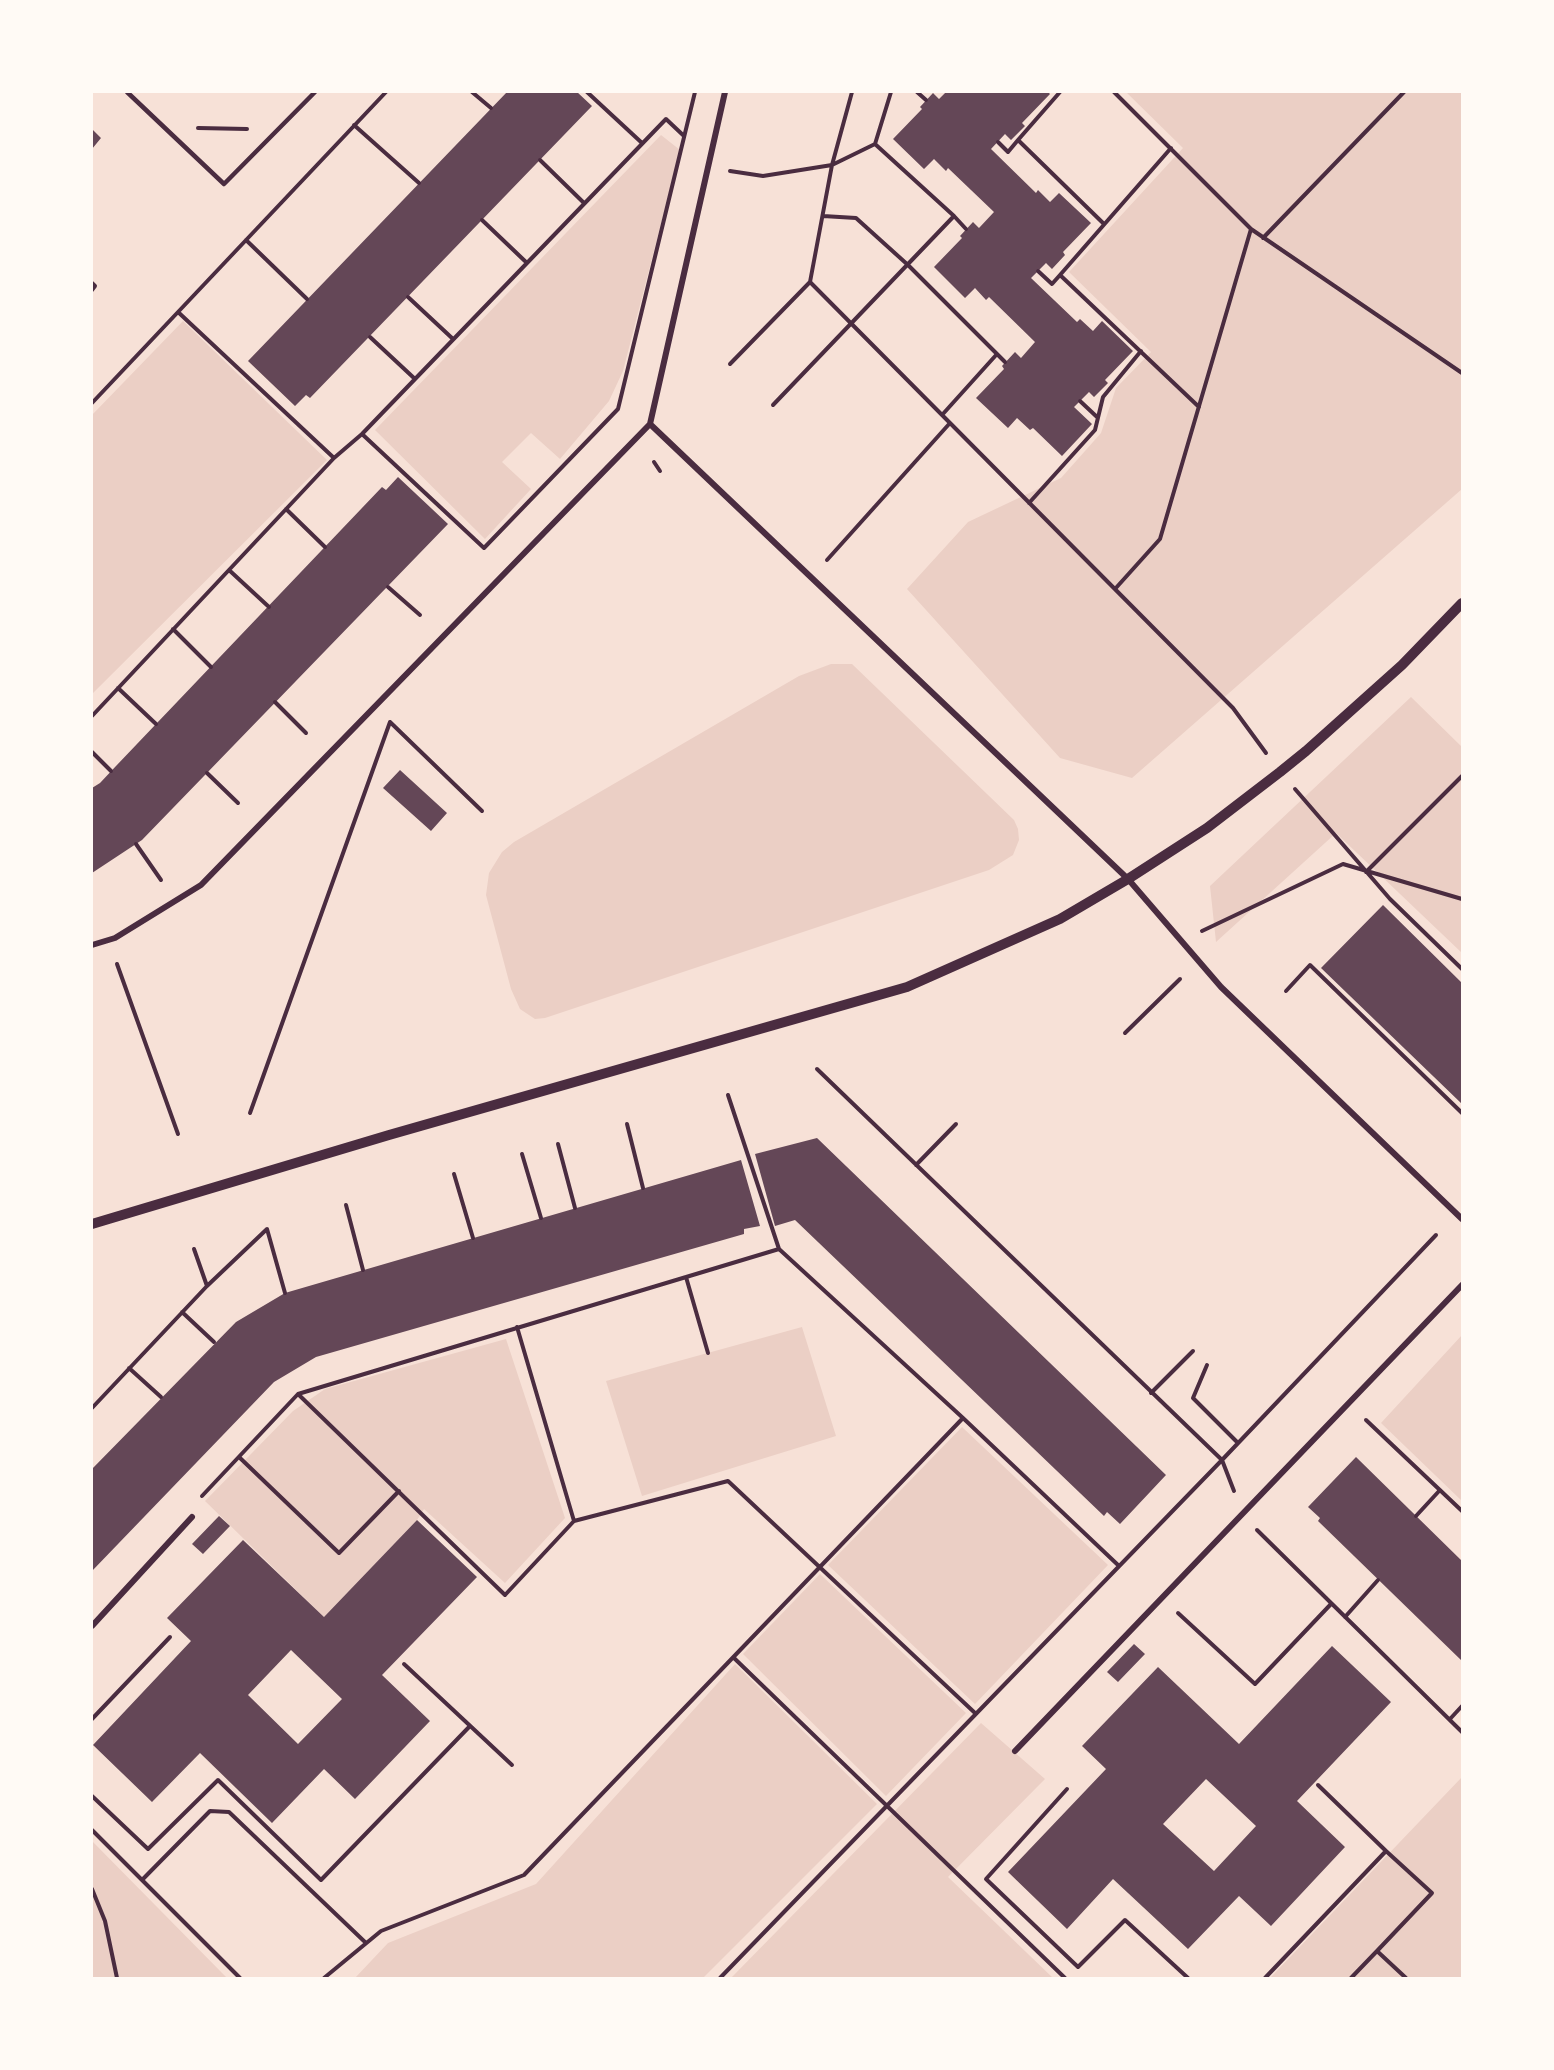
<!DOCTYPE html>
<style>
body{margin:0}
#map{position:relative;width:1554px;height:2070px;overflow:hidden;background:#f7e1d7;font-family:"DM Sans",sans-serif}
canvas{display:block}
.frame{position:absolute;inset:0;border:93px solid #fffaf5;pointer-events:none}
</style>
<div id="map">
<canvas width="1554" height="2070"></canvas>
<div class="frame"></div>
</div>
<script>
const ctx = document.querySelector('canvas').getContext('2d');
ctx.lineJoin = 'round';
function fill(path, color) {
  ctx.fillStyle = color;
  ctx.fill(path, 'evenodd');
}
function shape(rows) {
  const path = new Path2D();
  for (const r of rows) {
    path.moveTo(r[0], r[1]);
    for (let i = 2; i < r.length; i += 2) path.lineTo(r[i], r[i + 1]);
  }
  return path;
}
function strokePath(path, color, width, dash) {
  ctx.strokeStyle = color;
  ctx.lineWidth = width;
  ctx.lineCap = dash ? 'butt' : 'round';
  ctx.setLineDash(dash || []);
  ctx.stroke(path);
}
fill(shape([
 [1126,92,1462,92,1462,489,1132,778,1060,758,907,589,968,522,1061,478,1101,433,1116,388,1151,352,1069,272,1183,148],
 [661,135,680,150,623,371,609,401,560,459,531,433,502,462,531,489,485,539,375,430],
 [183,321,327,460,92,694,92,415],
 [831,664,852,664,1014,820,1018,829,1019,840,1013,855,989,870,545,1018,535,1019,520,1009,511,989,486,895,489,873,502,852,514,842,799,676],
 [1411,697,1462,747,1462,953,1336,833,1216,942,1210,886],
 [802,1327,836,1436,642,1496,606,1381],
 [1462,1335,1462,1501,1381,1423],
 [506,1339,565,1518,505,1583,424,1509,417,1520,324,1617,205,1501,293,1411,325,1389],
 [962,1427,1108,1565,975,1704,828,1565],
 [820,1574,966,1713,886,1796,743,1654],
 [735,1664,877,1804,703,1978,355,1978,388,1943,536,1884],
 [981,1723,1045,1779,948,1877,1053,1978,731,1978],
 [1462,1777,1462,1978,1270,1978],
 [92,1840,93,1842,227,1978,92,1978]
]), '#ebcfc5');
fill(shape([
 [507,92,577,92,592,106,310,398,306,395,295,406,248,361],
 [946,92,1048,92,1050,94,1022,123,1025,126,1011,140,1005,134,991,149,1036,193,1038,190,1050,202,1059,193,1091,223,1063,252,1065,255,1052,269,1046,263,1031,278,1077,322,1080,319,1093,331,1102,321,1133,351,1105,380,1108,383,1094,397,1089,392,1074,407,1092,424,1062,456,1033,428,1030,430,1017,418,1008,428,976,398,1004,369,1002,366,1015,352,1021,358,1035,342,989,297,986,300,975,288,965,298,934,267,962,238,960,236,973,222,979,228,994,212,948,168,946,171,934,159,924,169,893,139,922,109,920,107,933,93,939,99],
 [92,129,101,138,92,149],
 [398,477,448,524,142,840,92,873,92,788,100,783,116,766,382,487,386,490],
 [400,770,447,813,431,831,383,788],
 [1383,905,1462,983,1462,1104,1321,968],
 [817,1138,1166,1475,1120,1524,1107,1512,1104,1516,795,1220,775,1226,755,1154],
 [741,1160,760,1226,744,1229,744,1234,316,1357,274,1382,92,1571,92,1469,236,1322,285,1293],
 [1356,1457,1462,1561,1462,1661,1318,1521,1320,1518,1308,1507],
 [219,1516,230,1526,203,1554,192,1544],
 [417,1520,477,1577,382,1675,430,1721,355,1799,324,1769,272,1823,200,1753,152,1802,93,1745,191,1641,167,1618,243,1540,324,1617],
 [291,1650,342,1699,298,1744,248,1695],
 [1134,1644,1145,1654,1118,1682,1107,1672],
 [1332,1646,1391,1702,1297,1801,1345,1847,1271,1926,1239,1896,1188,1949,1113,1879,1067,1929,1008,1872,1106,1769,1082,1746,1158,1667,1239,1744],
 [1206,1779,1256,1826,1214,1871,1163,1824]
]), '#644757');
strokePath(shape([
 [472,92,491,108],
 [587,92,642,143],
 [891,92,875,144,832,165,810,282,1233,708,1266,753],
 [917,92,926,100],
 [1060,92,1018,140,1104,224],
 [1114,92,1251,229,1160,539,1115,589],
 [354,125,419,183],
 [198,128,247,129],
 [998,142,1008,152,1018,140],
 [1171,148,1060,275,1199,407],
 [540,160,584,203],
 [730,171,763,176,832,165,852,92],
 [823,216,856,218,908,265,997,354,942,415],
 [954,216,966,229],
 [482,220,527,263],
 [1251,229,1462,373],
 [1263,238,1404,92],
 [246,240,307,299],
 [1038,271,1052,284,1060,275],
 [92,283,95,286,92,290],
 [408,297,453,339],
 [178,312,334,458],
 [370,337,415,379],
 [997,354,1005,362],
 [730,364,810,282],
 [1080,401,1097,417],
 [92,403,386,92],
 [773,405,954,216,875,144],
 [362,434,484,548,618,409,695,92],
 [654,462,660,471],
 [1029,503,1095,430,1103,397,1141,351],
 [286,509,325,547],
 [827,560,950,423],
 [229,570,269,607],
 [388,587,420,615],
 [173,629,211,667],
 [118,688,156,724],
 [275,702,306,733],
 [92,716,334,458,362,434,666,119,684,136],
 [92,752,111,771],
 [207,773,238,803],
 [1295,789,1390,899,1462,969],
 [136,844,161,880],
 [1366,872,1462,776],
 [1202,931,1343,864,1462,899],
 [117,964,178,1134],
 [1286,991,1310,965,1462,1113],
 [1125,1033,1180,979],
 [817,1069,1222,1460,1234,1491],
 [728,1095,779,1249],
 [250,1113,390,722,482,811],
 [627,1124,643,1188],
 [558,1144,575,1208],
 [522,1154,541,1218],
 [916,1165,956,1124],
 [454,1174,473,1238],
 [346,1205,363,1270],
 [194,1249,207,1286],
 [686,1277,708,1353],
 [182,1312,214,1342],
 [517,1327,574,1521,728,1481,975,1713],
 [1207,1365,1193,1398,1238,1443],
 [129,1368,161,1397],
 [1151,1393,1193,1351],
 [299,1395,505,1595,574,1521],
 [92,1408,207,1286,267,1229,285,1293],
 [1366,1420,1462,1511],
 [239,1457,339,1553,399,1491],
 [202,1496,298,1394,779,1249,963,1418,1118,1565],
 [1416,1516,1440,1490],
 [1257,1530,1462,1732],
 [1178,1613,1255,1684,1331,1604],
 [1345,1617,1378,1580],
 [734,1658,1065,1978],
 [404,1664,512,1765],
 [92,1719,170,1637],
 [1450,1719,1462,1706],
 [1067,1789,986,1879,1078,1967,1125,1920,1188,1978],
 [92,1796,148,1849,218,1780,321,1880,470,1726],
 [92,1830,240,1978],
 [1386,1851,1432,1893,1377,1951,1406,1978],
 [142,1880,210,1811,229,1812,366,1943],
 [92,1889,105,1921,117,1978],
 [324,1978,381,1931,524,1875,963,1418],
 [720,1978,1222,1460,1436,1235],
 [1265,1978,1386,1851,1318,1785],
 [1351,1978,1377,1951]
]), '#4a2c40', 4);
strokePath(shape([
 [127,92,224,184,315,92]
]), '#4a2c40', 4.5);
strokePath(shape([
 [650,424,1128,879,1221,987,1462,1219],
 [92,945,115,938,201,885,650,424,725,92],
 [92,1626,192,1517],
 [1015,1751,1462,1285]
]), '#4a2c40', 6);
strokePath(shape([
 [92,1224,389,1135,907,987,1060,919,1128,879,1207,828,1280,772,1306,751,1402,665,1462,603]
]), '#4a2c40', 10);
</script>
